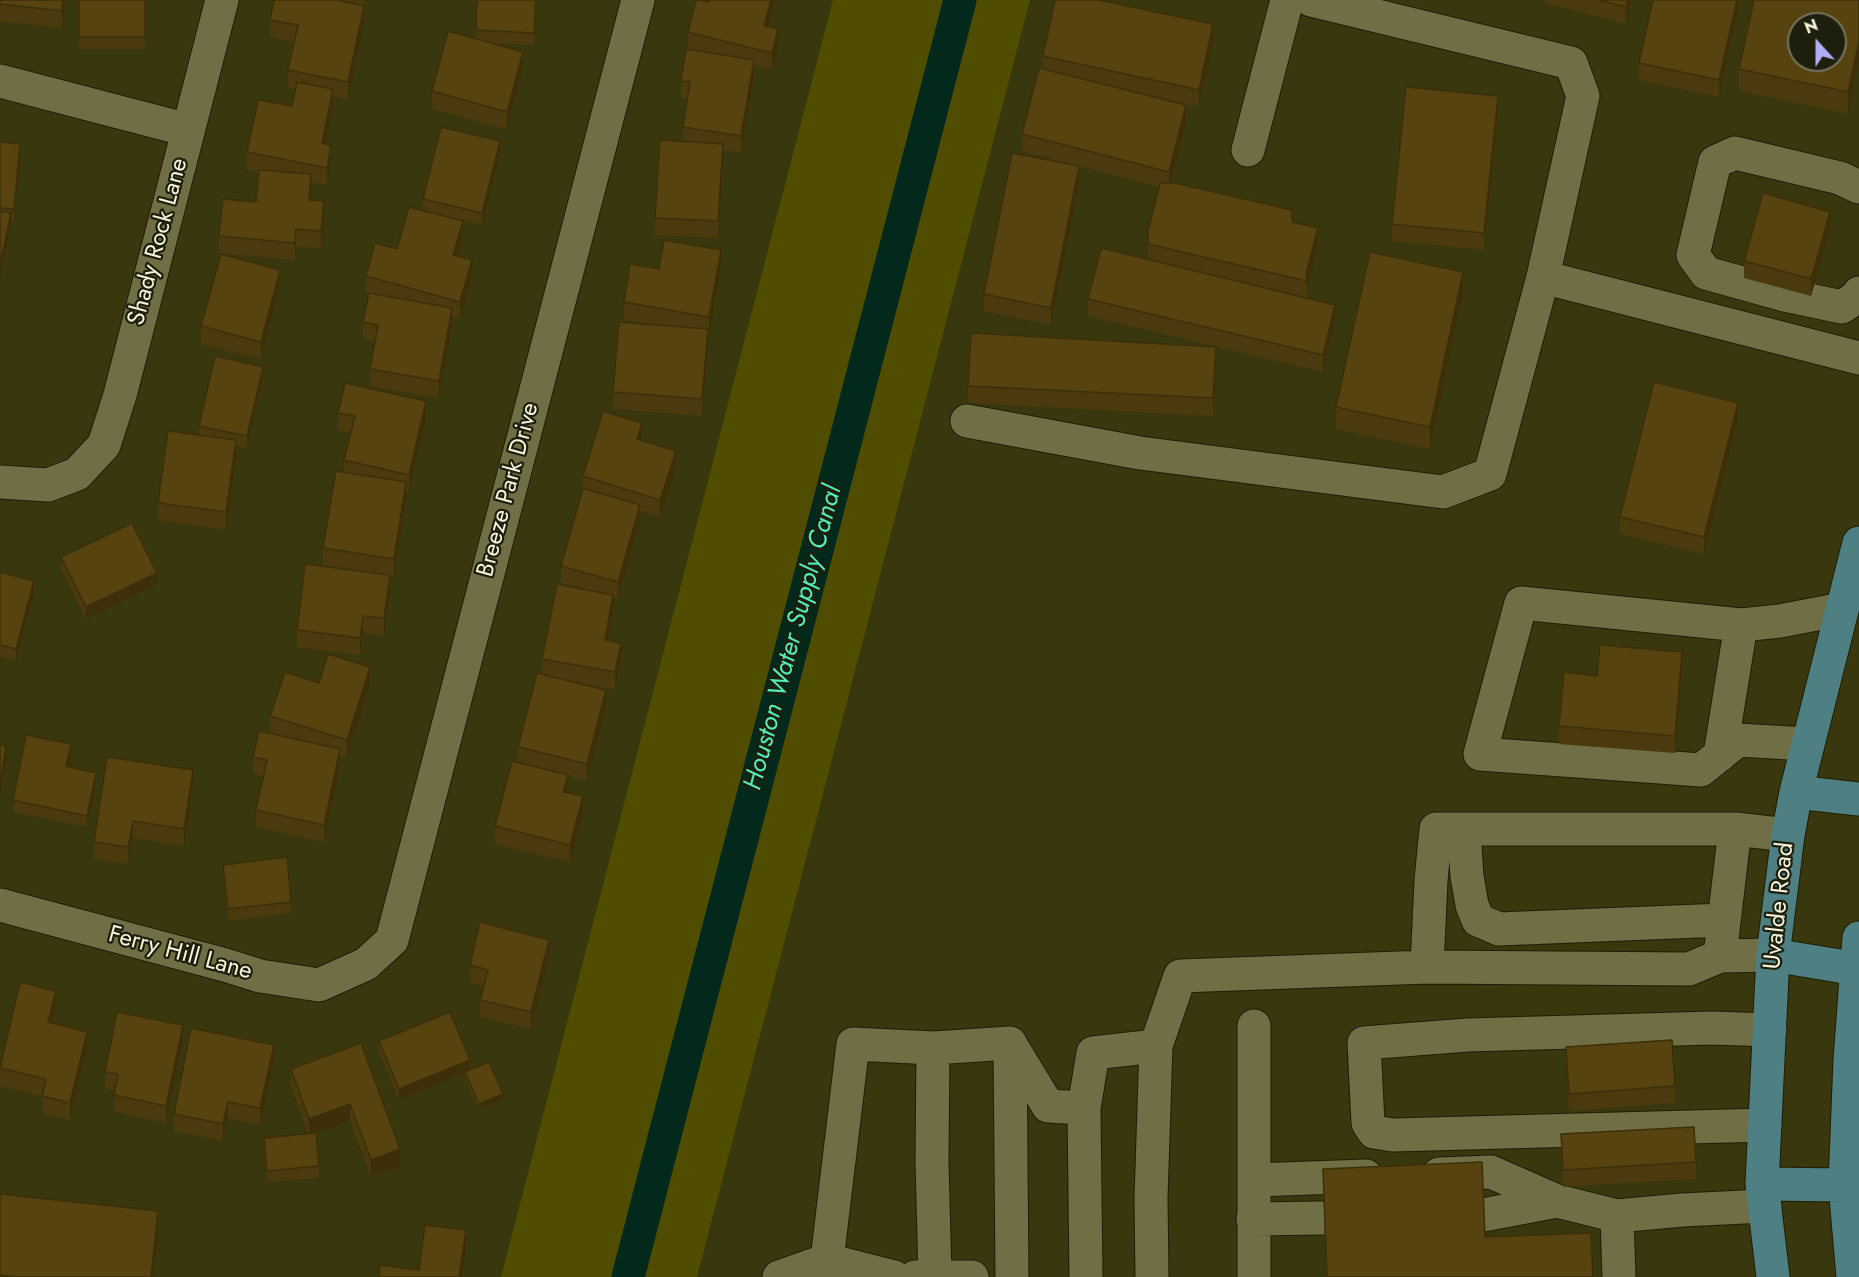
<!DOCTYPE html>
<style>
body{margin:0}
#map{position:relative;width:1859px;height:1277px;overflow:hidden;background:#39370e;font-family:Jost,sans-serif}
canvas{display:block}
.north{position:absolute;left:1787px;top:12px;width:60px;height:60px;box-sizing:border-box;background:#1e1e0d;border:2px solid #747461;border-radius:50%;rotate:339deg;font-size:16px;font-weight:700;line-height:24px;text-align:center;color:#f5f5de}
.north::after{content:'';display:block;margin:auto;width:21px;height:27px;background:#b2adf9;clip-path:polygon(50% 0,100% 100%,50% 72%,0 100%)}
</style>
<div id="map">
<canvas width="1859" height="1277"></canvas>
<div class="north">N</div>
</div>
<script>
const ctx = document.querySelector('canvas').getContext('2d');
ctx.lineJoin = 'round';
function fill(path, color) {
  ctx.fillStyle = color;
  ctx.fill(path, 'evenodd');
}
function shape(rows) {
  const path = new Path2D();
  for (const r of rows) {
    path.moveTo(r[0], r[1]);
    for (let i = 2; i < r.length; i += 2) path.lineTo(r[i], r[i + 1]);
  }
  return path;
}
function strokePath(path, color, width, dash) {
  ctx.strokeStyle = color;
  ctx.lineWidth = width;
  ctx.lineCap = dash ? 'butt' : 'round';
  ctx.setLineDash(dash || []);
  ctx.stroke(path);
}
function label(font, color, halo, rows, align = 'center') {
  ctx.font = font + ' Jost,sans-serif';
  ctx.lineWidth = 4.5;
  ctx.setLineDash([]);
  ctx.textBaseline = 'middle';
  ctx.strokeStyle = halo;
  ctx.fillStyle = color;
  for (const [text, x, y, turn = 0] of rows) {
    ctx.save();
    ctx.translate(x, y);
    ctx.rotate((+turn || 0) * Math.PI / 180);
    ctx.textAlign = isNaN(turn) ? turn : align;
    if (halo) ctx.strokeText(text, 0, 0);
    ctx.fillText(text, 0, 0);
    ctx.restore();
  }
}
fill(shape([
 [833,0,1030,0,697,1277,501,1277]
]), '#504d00');
strokePath(shape([
 [628,1277,960,0]
]), '#03291c', 33);
const minor = shape([
 [0,81,188,130],
 [1248,150,1287,0],
 [1859,187,1840,178,1735,153,1715,162,1693,255,1706,273,1785,295,1842,307,1858,296,1859,293],
 [1543,277,1859,358],
 [967,421,1140,453,1443,492,1490,474,1543,277,1583,96,1571,63,1311,0],
 [0,482,48,485,77,474,104,445,120,395,222,0],
 [1807,744,1738,740,1701,770,1480,754,1521,603,1741,625,1780,621,1842,609],
 [1720,755,1741,625],
 [1735,829,1788,835],
 [1464,830,1467,876,1472,905,1478,920,1499,929,1724,920],
 [0,905,225,965,260,976,319,985,366,964,392,940,638,0],
 [1427,967,1431,880,1436,829,1735,829,1720,956],
 [1010,1043,1012,1277],
 [1011,1045,1048,1106,1084,1108],
 [933,1048,932,1162,935,1277],
 [1765,1125,1393,1135,1374,1132,1368,1123,1364,1043,1468,1035,1712,1028,1770,1030],
 [1439,1174,1491,1172,1557,1201,1617,1216,1682,1210,1765,1206],
 [1255,1180,1366,1176],
 [1483,1215,1557,1201],
 [1617,1216,1619,1277],
 [1253,1219,1324,1218],
 [827,1260,853,1044,933,1048,1010,1043],
 [779,1277,827,1260,894,1277],
 [915,1277,972,1277],
 [1086,1277,1084,1108,1093,1053,1156,1046],
 [1152,1277,1151,1198,1156,1046,1180,976,1427,967,1689,969,1720,956,1773,955],
 [1254,1277,1254,1026]
]);
const major = shape([
 [1796,792,1859,799],
 [1773,955,1857,969],
 [1762,1184,1845,1185],
 [1773,1277,1762,1184,1773,955,1788,835,1796,792,1859,543],
 [1853,1277,1845,1185,1850,1060,1859,938]
]);
strokePath(minor, '#201e01', 35);
strokePath(major, '#201e01', 35);
strokePath(minor, '#6f6e45', 33);
strokePath(major, '#4d7f83', 33);
fill(shape([
 [0,0,65,0,62,28,0,21],
 [79,0,145,0,145,49,79,49],
 [340,0,365,0,363,5,364,23,348,100,333,96,333,107,325,144,331,163,327,185,311,182,311,200,324,219,321,249,296,246,295,260,219,253,219,236,256,202,259,172,247,170,247,152,292,106,295,89,288,88,288,70,294,42,270,37,270,20,357,4],
 [537,0,534,45,488,43,523,69,507,129,432,109,432,91,476,39,476,30],
 [709,0,775,0,768,27,778,46,772,70,754,65,754,77,741,153,723,150,718,238,655,235,655,218,683,142,683,127,687,99,681,98,681,81,688,49,688,32],
 [1545,0,1632,0,1626,24,1545,3],
 [1653,0,1740,0,1719,97,1639,80,1639,63],
 [1859,0,1848,114,1739,91,1739,69],
 [1213,42,1199,107,1160,98,1186,122,1171,183,1292,222,1318,246,1307,290,1307,298,1335,322,1323,372,1088,316,1088,299,1148,260,1148,231,1159,187,1079,166,1079,183,1051,325,984,311,984,294,1069,164,1022,151,1022,134,1043,69,1043,56],
 [1498,113,1484,250,1392,241,1392,224],
 [0,142,20,156,14,221,11,221,11,225,0,277],
 [500,153,482,225,423,210,423,199],
 [1830,229,1811,296,1744,278,1744,261],
 [463,239,458,256,472,278,460,319,452,317,452,325,439,398,370,386,370,369,375,342,363,339,363,322,369,294,366,293,366,276,397,249],
 [721,267,709,334,708,334,708,346,702,416,613,409,613,392,654,325,624,320,624,302,659,269],
 [280,287,261,359,201,344,201,326],
 [1463,294,1430,449,1336,429,1336,407],
 [1216,364,1213,416,968,403,968,386],
 [263,378,247,448,236,446,236,458,226,530,158,520,158,503,199,435,199,426],
 [338,413,426,419,409,492,406,491,406,500,394,577,390,576,390,592,384,636,363,633,360,655,297,647,297,630,365,572,323,565,323,548,344,472,344,460,351,433,338,430],
 [1738,420,1704,554,1620,534,1620,517],
 [642,440,676,468,660,517,640,511,640,522,618,599,613,598,613,612,608,641,621,661,615,690,575,682,606,707,587,781,568,776,568,793,583,814,570,862,495,844,495,826,518,763,518,747,542,674,542,659,586,590,561,583,561,566,583,490,583,476],
 [61,557,157,584,86,619,61,569],
 [0,572,34,593,16,661,0,657],
 [1682,669,1675,753,1559,744,1559,726,1597,676],
 [319,683,370,684,347,758,340,756,340,766,324,842,256,827,256,810,263,776,253,774,253,757,270,734,270,716],
 [71,756,68,767,96,785,87,827,13,812,13,800],
 [193,787,184,846,133,838,128,864,94,859,94,842],
 [223,865,291,902,291,913,228,921,223,876],
 [549,957,531,1029,480,1017,480,1000,484,986,470,982,470,965],
 [56,1008,52,1023,87,1049,70,1120,42,1114,42,1096,0,1086,0,1066],
 [379,1041,470,1070,503,1100,479,1110,465,1078,465,1073,399,1100,379,1052],
 [183,1042,166,1123,114,1112,115,1091,105,1089,105,1072],
 [361,1043,400,1167,371,1177,350,1121,316,1134,319,1166,319,1178,267,1182,264,1150,264,1138,308,1134,291,1086,291,1069],
 [1566,1047,1675,1086,1675,1103,1569,1111,1566,1065],
 [274,1062,260,1125,228,1119,223,1141,174,1131,174,1114],
 [1561,1134,1696,1162,1696,1179,1563,1187],
 [1323,1169,1485,1237,1593,1277,1326,1277]
]), '#4b3a0d');
fill(shape([
 [63,0,65,0,62,28,62,11],
 [771,0,775,0,764,43,764,26],
 [1627,0,1632,0,1626,24,1626,7],
 [1737,0,1740,0,1719,97,1719,80],
 [364,6,364,23,348,100,348,82],
 [1213,24,1213,42,1199,107,1199,90],
 [778,29,778,46,772,70,772,53],
 [1859,42,1859,64,1848,114,1848,92],
 [523,52,523,69,507,129,507,112],
 [754,60,754,77,741,153,741,136],
 [333,89,333,107,322,160,322,143],
 [1498,96,1498,113,1484,250,1484,233],
 [1186,105,1186,122,1169,189,1169,172],
 [500,141,500,153,482,225,482,213],
 [20,144,20,156,14,221,14,209],
 [723,144,723,161,718,238,718,221],
 [331,146,331,163,327,185,327,168],
 [1079,166,1079,183,1051,325,1051,308],
 [311,174,311,192,309,217,309,200],
 [324,201,324,219,321,249,321,231],
 [1830,212,1830,229,1811,296,1811,279],
 [11,213,11,225,0,277,0,265],
 [463,221,463,239,453,272,453,255],
 [1318,228,1318,246,1307,290,1306,274],
 [296,229,296,246,295,260,295,243],
 [721,250,721,267,709,334,709,317],
 [472,260,472,278,460,319,460,302],
 [280,270,280,287,261,359,261,342],
 [1463,272,1463,294,1430,449,1430,427],
 [1335,305,1335,322,1323,372,1323,355],
 [452,308,452,325,439,398,439,381],
 [708,329,708,346,702,416,702,399],
 [1216,347,1216,364,1213,416,1213,398],
 [263,367,263,378,247,448,247,436],
 [426,401,426,419,409,492,409,475],
 [1738,403,1738,420,1704,554,1704,537],
 [642,423,642,440,637,439],
 [236,440,236,458,226,530,226,512],
 [676,451,676,468,660,517,660,500],
 [406,482,406,500,394,577,394,559],
 [640,505,640,522,618,599,618,582],
 [157,573,157,584,86,619,86,607],
 [390,575,390,592,384,636,384,618],
 [34,581,34,593,16,661,16,649],
 [613,595,613,612,605,657,605,640],
 [363,616,363,633,360,655,360,638],
 [621,643,621,661,615,690,615,672],
 [1682,652,1682,669,1675,753,1675,736],
 [370,667,370,684,347,758,347,740],
 [606,690,606,707,587,781,587,764],
 [71,744,71,756,66,778,66,766],
 [6,746,6,758,0,798,0,786],
 [340,749,340,766,324,842,324,825],
 [193,770,193,787,184,846,184,829],
 [96,773,96,785,87,827,87,816],
 [568,775,568,792,563,809,563,792],
 [583,796,583,814,570,862,570,845],
 [133,821,133,838,128,864,128,847],
 [549,940,549,957,531,1029,531,1012],
 [56,991,56,1008,48,1039,48,1022],
 [183,1025,183,1042,166,1123,166,1106],
 [87,1032,87,1049,70,1120,70,1103],
 [274,1045,274,1062,260,1125,260,1108],
 [470,1060,470,1071,399,1100,399,1089],
 [503,1094,503,1100,479,1110,479,1104],
 [228,1102,228,1119,223,1141,223,1124],
 [350,1104,350,1121,309,1137,309,1119],
 [400,1149,400,1167,371,1177,371,1160],
 [158,1211,158,1233,154,1277,151,1277],
 [466,1230,466,1248,462,1277,459,1277]
]), '#3d2f0a');
const building = shape([
 [0,0,63,0,62,11,0,4,0,0],
 [79,0,145,0,145,37,79,37,79,0],
 [274,0,336,0,364,6,348,82,288,70,298,25,270,20,274,0],
 [477,0,536,0,534,33,476,30,477,0],
 [696,0,701,0,709,2,709,0,771,0,764,26,778,29,772,53,688,32,696,0],
 [1055,0,1099,0,1213,24,1199,90,1043,56,1055,0],
 [1599,0,1627,0,1626,7,1599,0],
 [1653,0,1737,0,1719,80,1639,63,1653,0],
 [1754,0,1859,0,1859,42,1848,92,1739,69,1754,0],
 [1799,24,1835,24,1835,60,1799,60,1799,24],
 [448,31,523,52,507,112,432,91,448,31],
 [686,49,754,60,741,136,683,127,690,82,681,81,686,49],
 [1039,68,1186,105,1169,172,1022,134,1039,68],
 [297,82,333,89,322,143,331,146,327,168,247,152,258,100,292,106,297,82],
 [1406,87,1498,96,1484,233,1392,224,1406,87],
 [441,127,500,141,482,213,423,199,441,127],
 [660,140,723,144,718,221,655,218,660,140],
 [0,142,20,144,14,209,0,208,0,142],
 [1012,153,1079,166,1051,308,984,294,1012,153],
 [259,170,311,174,309,200,324,201,321,231,296,229,295,243,219,236,223,199,256,202,259,170],
 [1160,183,1175,183,1292,210,1292,222,1318,228,1306,274,1307,281,1148,244,1148,231,1160,183],
 [1763,193,1830,212,1811,279,1744,261,1763,193],
 [409,207,463,221,453,255,472,260,460,302,366,276,375,243,397,249,409,207],
 [0,211,11,213,0,265,0,211],
 [664,240,721,250,709,317,624,302,630,264,659,269,664,240],
 [1101,248,1335,305,1323,355,1088,299,1101,248],
 [1370,252,1463,272,1430,427,1336,407,1370,252],
 [221,254,280,270,261,342,201,326,221,254],
 [369,293,452,308,439,381,370,369,378,325,363,322,369,293],
 [619,322,708,329,702,399,613,392,619,322],
 [971,333,1216,347,1213,398,968,386,971,333],
 [215,356,263,367,247,436,199,426,215,356],
 [1654,382,1738,403,1704,537,1620,517,1654,382],
 [345,383,426,401,409,475,344,460,355,416,338,413,345,383],
 [603,411,642,423,637,439,676,451,660,500,583,476,603,411],
 [168,431,236,440,226,512,158,503,168,431],
 [336,471,406,482,394,559,323,548,336,471],
 [583,488,640,505,618,582,561,566,583,488],
 [132,523,157,573,86,607,61,557,132,523],
 [305,564,390,575,384,618,363,616,360,638,297,630,305,564],
 [0,572,34,581,16,649,0,645,0,572],
 [557,584,613,595,605,640,621,643,615,672,542,659,557,584],
 [1600,645,1682,652,1675,736,1559,726,1564,672,1597,676,1600,645],
 [328,654,370,667,347,740,270,716,285,672,319,683,328,654],
 [537,673,606,690,587,764,518,747,537,673],
 [259,731,340,749,324,825,256,810,267,760,253,757,259,731],
 [26,735,71,744,66,766,96,773,87,816,13,800,26,735],
 [0,745,6,746,0,786,0,745],
 [107,757,193,770,184,829,133,821,128,847,94,842,107,757],
 [512,761,568,775,563,792,583,796,570,845,495,826,512,761],
 [287,857,291,902,228,909,223,865,287,857],
 [480,922,549,940,531,1012,480,1000,488,970,470,965,480,922],
 [20,982,56,991,48,1022,87,1032,70,1103,42,1096,46,1079,0,1068,20,982],
 [117,1012,183,1025,166,1106,114,1095,118,1074,105,1072,117,1012],
 [450,1012,470,1060,399,1089,379,1041,450,1012],
 [191,1028,274,1045,260,1108,228,1102,223,1124,174,1114,191,1028],
 [1672,1040,1675,1086,1569,1094,1566,1047,1672,1040],
 [361,1043,400,1149,371,1160,350,1104,309,1119,291,1069,361,1043],
 [489,1062,503,1094,479,1104,465,1072,489,1062],
 [1694,1127,1696,1162,1563,1170,1561,1134,1694,1127],
 [316,1133,319,1166,267,1171,264,1138,316,1133],
 [1482,1162,1485,1237,1591,1233,1593,1277,1327,1277,1323,1169,1482,1162],
 [0,1194,158,1211,151,1277,15,1277,0,1275,0,1194],
 [425,1225,466,1230,459,1277,379,1277,380,1265,419,1270,425,1225]
]);
fill(building, '#57430f');
strokePath(building, '#3d2f0a', 1.5);
label('24px', '#f5f5de', '#1e1e0d', [
 ["Shady Rock Lane",159,242,-75],
 ["Breeze Park Drive",509,490,-75],
 ["Uvalde Road",1780,906,-84],
 ["Ferry Hill Lane",180,954,15]
]);
label('italic 26px', '#52eeba', '#1e1e0d', [
 ["Houston Water Supply Canal",794,638,-75]
]);
</script>
